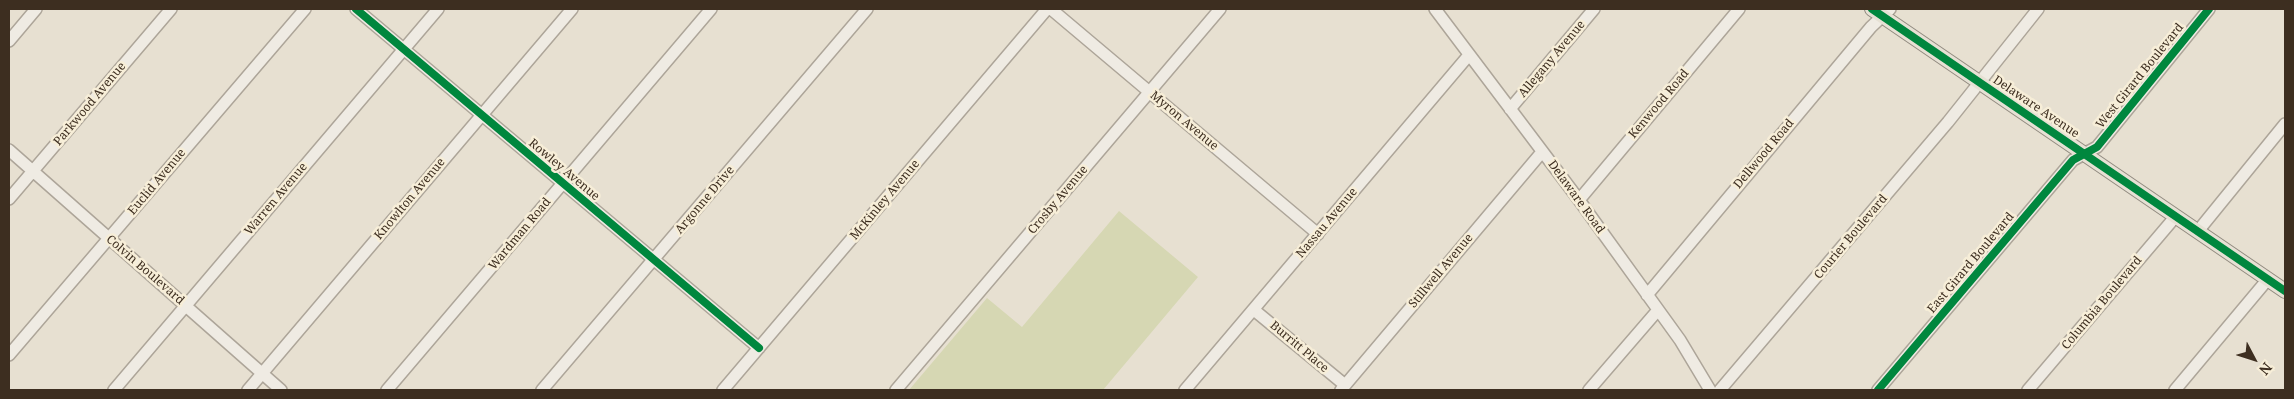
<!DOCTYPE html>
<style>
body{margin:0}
#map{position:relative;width:2294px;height:399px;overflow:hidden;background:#e7e0d1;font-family:"Noto Serif",serif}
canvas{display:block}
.frame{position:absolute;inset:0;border:10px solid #3d2e20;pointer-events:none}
.north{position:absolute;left:2229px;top:334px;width:50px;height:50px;-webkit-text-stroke:4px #f7eed8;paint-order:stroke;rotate:130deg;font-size:14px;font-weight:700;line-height:20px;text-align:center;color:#3d2e20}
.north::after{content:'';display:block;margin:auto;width:18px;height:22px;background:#3d2e20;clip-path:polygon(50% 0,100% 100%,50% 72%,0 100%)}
</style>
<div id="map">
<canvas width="2294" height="399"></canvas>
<div class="frame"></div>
<div class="north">N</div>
</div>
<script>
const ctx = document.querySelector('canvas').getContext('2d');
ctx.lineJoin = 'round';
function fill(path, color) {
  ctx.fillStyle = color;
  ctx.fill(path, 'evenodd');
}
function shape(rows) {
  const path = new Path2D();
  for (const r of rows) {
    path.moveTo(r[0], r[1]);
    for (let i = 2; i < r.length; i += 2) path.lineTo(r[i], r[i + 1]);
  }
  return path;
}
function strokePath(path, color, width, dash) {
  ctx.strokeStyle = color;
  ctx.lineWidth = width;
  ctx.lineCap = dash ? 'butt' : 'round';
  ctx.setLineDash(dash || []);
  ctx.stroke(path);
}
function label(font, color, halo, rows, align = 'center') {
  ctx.font = font + ' "Noto Serif",serif';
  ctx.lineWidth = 5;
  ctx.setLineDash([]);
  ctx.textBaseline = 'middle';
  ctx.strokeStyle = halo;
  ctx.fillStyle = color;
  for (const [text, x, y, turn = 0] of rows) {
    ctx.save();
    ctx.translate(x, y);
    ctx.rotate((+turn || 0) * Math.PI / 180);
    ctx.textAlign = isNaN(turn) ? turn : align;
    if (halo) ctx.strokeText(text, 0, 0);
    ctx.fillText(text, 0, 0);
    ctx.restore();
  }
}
fill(shape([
 [1119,211,1198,277,1103,390,909,390,987,298,1022,327]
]), '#d6d7b3');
const minor = shape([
 [356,9,759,348],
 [1051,9,1318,234],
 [1435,9,1579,200,1680,340,1710,390],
 [9,41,36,9],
 [1510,109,1594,9],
 [9,150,281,390],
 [9,199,171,9],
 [1579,200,1739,9],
 [2198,231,2285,124],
 [1647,295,1871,27,1890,9],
 [1254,310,1345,385],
 [9,355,305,9],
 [114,390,438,9],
 [248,390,572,9],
 [387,390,711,9],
 [542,390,867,9],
 [723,390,1047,9],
 [896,390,1220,9],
 [1185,390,1469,55],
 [1341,390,1542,152],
 [1589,390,1658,310],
 [1720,390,1948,122,2038,9],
 [1878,390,2073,160,2097,147,2209,9],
 [2028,390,2176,216],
 [2175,390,2268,279]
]);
const major = shape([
 [1872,9,2285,291]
]);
strokePath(minor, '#ada599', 14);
strokePath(major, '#928b80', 16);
strokePath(minor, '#efebe3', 11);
strokePath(major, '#e6e1d4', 14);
strokePath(shape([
 [356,9,759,348],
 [1872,9,2285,291],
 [1878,390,2073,160,2097,147,2209,9]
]), '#00873e', 8);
label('12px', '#3d2e20', '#f7eed8', [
 ["Allegany Avenue",1552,59,-50],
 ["West Girard Boulevard",2140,76,-51],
 ["Parkwood Avenue",90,104,-50],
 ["Kenwood Road",1659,104,-50],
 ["Delaware Avenue",2036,107,34],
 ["Myron Avenue",1184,121,40],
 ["Dellwood Road",1764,154,-50],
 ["Rowley Avenue",564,170,40],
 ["Euclid Avenue",157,182,-50],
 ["Delaware Road",1576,197,54],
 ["Warren Avenue",276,199,-50],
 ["Knowlton Avenue",410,199,-50],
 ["Argonne Drive",705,200,-50],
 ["McKinley Avenue",885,200,-50],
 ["Crosby Avenue",1058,200,-50],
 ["Nassau Avenue",1327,223,-50],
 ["Wardman Road",520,234,-50],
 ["Courier Boulevard",1851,237,-50],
 ["East Girard Boulevard",1971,263,-50],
 ["Colvin Boulevard",145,270,41],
 ["Stillwell Avenue",1441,271,-50],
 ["Columbia Boulevard",2102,303,-50],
 ["Burritt Place",1299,347,40]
]);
</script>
